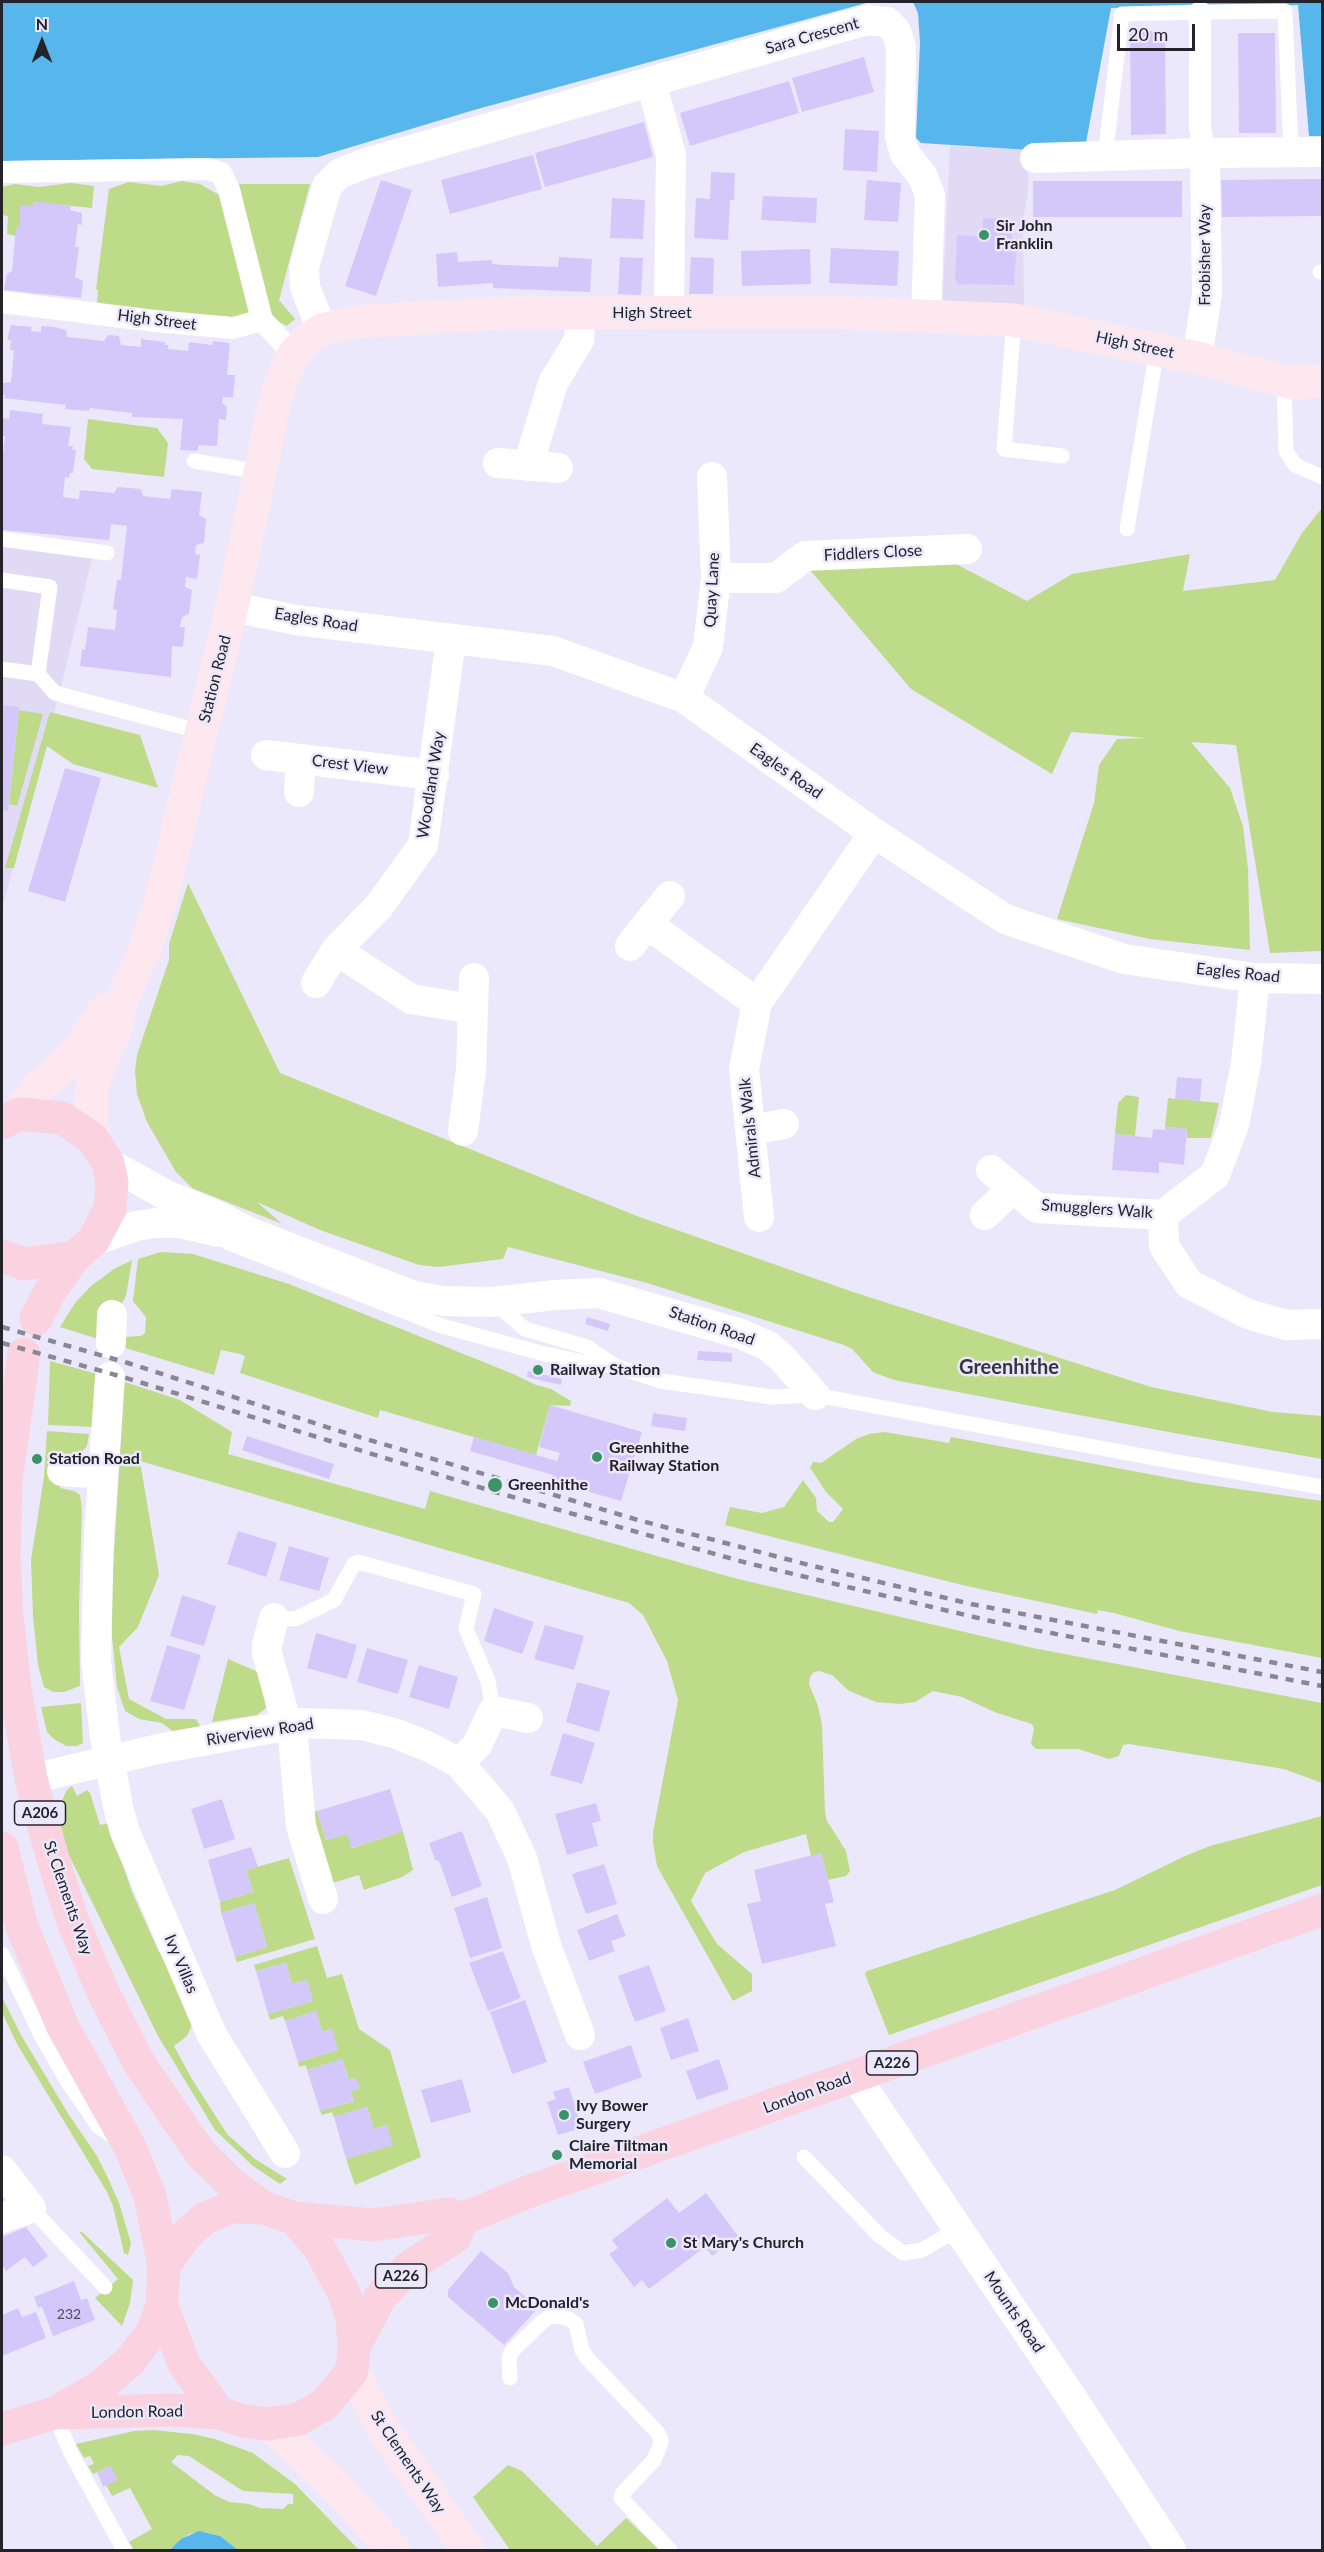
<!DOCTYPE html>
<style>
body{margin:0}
#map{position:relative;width:1324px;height:2552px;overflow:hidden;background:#ece8fc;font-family:Lato,sans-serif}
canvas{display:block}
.frame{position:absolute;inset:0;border:3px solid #24232a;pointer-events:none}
.north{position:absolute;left:12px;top:12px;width:60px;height:60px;-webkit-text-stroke:4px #ece8fc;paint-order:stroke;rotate:0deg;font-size:16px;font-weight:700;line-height:24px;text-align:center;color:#24232a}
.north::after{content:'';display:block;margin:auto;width:21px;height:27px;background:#24232a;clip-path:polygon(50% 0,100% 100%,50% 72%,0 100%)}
.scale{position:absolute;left:1117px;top:24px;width:78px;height:27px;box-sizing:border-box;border:3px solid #24232a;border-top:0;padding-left:8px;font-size:18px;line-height:21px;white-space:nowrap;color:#24232a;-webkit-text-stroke:4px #ece8fc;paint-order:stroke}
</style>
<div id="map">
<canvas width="1324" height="2552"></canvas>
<div class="frame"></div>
<div class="north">N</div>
<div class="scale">20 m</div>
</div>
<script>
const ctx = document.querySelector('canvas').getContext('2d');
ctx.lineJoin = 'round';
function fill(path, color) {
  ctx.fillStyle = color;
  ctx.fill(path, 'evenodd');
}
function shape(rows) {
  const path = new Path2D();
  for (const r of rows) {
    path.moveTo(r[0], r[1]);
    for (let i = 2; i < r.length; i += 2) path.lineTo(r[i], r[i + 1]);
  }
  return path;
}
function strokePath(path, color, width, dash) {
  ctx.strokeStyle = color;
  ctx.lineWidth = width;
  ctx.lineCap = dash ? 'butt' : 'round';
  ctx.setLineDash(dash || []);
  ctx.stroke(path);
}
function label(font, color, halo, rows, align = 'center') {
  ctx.font = font + ' Lato,sans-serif';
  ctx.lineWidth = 5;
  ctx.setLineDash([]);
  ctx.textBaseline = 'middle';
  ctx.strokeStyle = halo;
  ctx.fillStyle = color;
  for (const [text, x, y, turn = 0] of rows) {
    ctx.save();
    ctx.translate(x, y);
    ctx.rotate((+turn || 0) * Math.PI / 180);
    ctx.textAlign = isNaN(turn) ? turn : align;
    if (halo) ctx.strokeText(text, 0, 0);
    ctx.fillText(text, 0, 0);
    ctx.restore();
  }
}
fill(shape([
 [950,146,1029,150,1028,194,1023,219,1024,310,942,310],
 [2,547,92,558,64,675,2,910]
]), '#e0daf5');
fill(shape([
 [182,181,200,184,221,196,250,312,245,319,140,314,97,302,98,290,96,289,109,189,129,182,161,186],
 [71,183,94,186,92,208,33,202,33,206,20,206,20,227,16,227,16,236,7,234,8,216,2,215,2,187,15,184,38,187],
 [239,184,310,184,279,300,295,319,287,326,276,320,267,309],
 [88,419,157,428,168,443,164,477,92,469,84,459],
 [1322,508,1322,951,1270,953,1236,745,1191,742,1230,788,1243,826,1248,869,1250,950,1150,939,1057,919,1094,803,1099,765,1117,739,1148,738,1071,732,1052,774,911,689,810,570,956,564,1027,601,1072,574,1190,554,1183,591,1275,580,1302,533],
 [19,710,43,714,17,806,9,804],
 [50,712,140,735,158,788,73,764,47,746,14,868,5,868],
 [188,883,280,1073,637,1216,853,1292,1151,1387,1273,1412,1322,1416,1322,1459,1174,1433,894,1380,873,1372,852,1349,844,1345,647,1283,508,1247,503,1259,438,1267,419,1265,320,1230,257,1202,282,1224,192,1188,176,1172,147,1122,137,1094,135,1071,137,1055,169,960,169,944],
 [1126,1095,1139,1097,1135,1136,1115,1134,1118,1103],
 [1168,1098,1219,1103,1211,1138,1187,1138,1187,1129,1165,1127],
 [161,1252,193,1254,289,1284,511,1373,536,1385,551,1389,571,1401,570,1406,550,1405,536,1455,380,1410,378,1418,240,1373,245,1356,240,1354,221,1350,214,1375,119,1346,124,1337,141,1336,145,1333,146,1317,133,1301,138,1259],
 [132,1260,126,1296,122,1303,104,1306,98,1339,60,1327,75,1303,91,1286,114,1269],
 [50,1361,97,1374,94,1427,48,1425],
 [122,1381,180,1400,232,1432,228,1454,425,1509,430,1491,734,1578,1033,1648,1322,1703,1322,1783,1284,1769,1129,1744,1123,1745,1119,1756,1109,1759,1078,1749,1036,1749,1031,1744,1034,1729,1032,1724,997,1713,962,1697,933,1691,915,1702,900,1704,876,1702,849,1691,832,1675,819,1671,814,1672,810,1677,809,1684,818,1706,822,1725,825,1813,827,1821,846,1851,850,1871,846,1876,828,1880,821,1853,811,1856,806,1834,744,1852,705,1873,691,1901,717,1944,752,1974,752,1991,733,2001,657,1866,653,1843,653,1832,678,1700,667,1661,643,1615,629,1603,140,1461,159,1575,138,1627,119,1647,129,1699,166,1719,196,1719,204,1732,180,1737,162,1723,139,1719,125,1711,117,1687,110,1616,123,1407],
 [47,1431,89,1434,87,1446,81,1453,73,1457,72,1461,62,1461,60,1488,74,1491,80,1495,82,1510,79,1608,80,1686,64,1692,53,1692,44,1687,38,1665,33,1616,31,1560,44,1477],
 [885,1432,949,1443,951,1437,1197,1483,1322,1501,1322,1658,1179,1631,1114,1613,1098,1610,1097,1614,962,1585,725,1525,730,1507,762,1513,784,1507,803,1480,816,1498,817,1511,829,1522,833,1522,843,1509,826,1492,813,1472,810,1468,813,1462,821,1463,856,1439,869,1434],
 [228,1659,256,1671,262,1680,266,1708,257,1715,212,1722],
 [81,1703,83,1743,77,1746,66,1746,54,1739,47,1732,41,1707],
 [72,1786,77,1796,87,1790,90,1793,100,1825,109,1823,132,1892,158,1950,181,1991,192,2025,187,2036,174,2046,192,2079,227,2134,255,2159,287,2179,280,2184,253,2166,215,2130,158,2036,62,1841,57,1817,58,1810,66,1791],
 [317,1811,326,1840,347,1834,352,1848,403,1831,413,1870,402,1877,364,1890,359,1875,329,1884,306,1813],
 [1322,1816,1322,1885,889,2035,865,1974,867,1971,1115,1890,1185,1856,1210,1846],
 [289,1858,315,1939,237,1962,235,1957,267,1947,254,1903,221,1913,220,1902,253,1892,246,1870],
 [317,1946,327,1978,342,1974,359,2029,390,2050,421,2157,355,2185,346,2159,392,2145,387,2125,374,2129,367,2107,334,2117,332,2112,322,2115,320,2111,354,2101,351,2092,359,2089,356,2078,349,2080,342,2059,307,2070,306,2065,299,2067,298,2062,338,2050,331,2029,322,2032,316,2011,285,2021,283,2016,270,2020,268,2014,313,2001,307,1980,292,1984,286,1963,256,1971,254,1965],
 [2,1997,21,2035,69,2115,97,2156,107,2176,119,2203,131,2243,128,2255,124,2253,113,2206,107,2192,17,2044,2,2012],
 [81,2231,133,2280,130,2303,122,2326,95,2298,118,2279,80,2233],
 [154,2430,192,2434,215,2439,253,2453,295,2484,359,2550,238,2550,220,2536,204,2532,189,2534,170,2550,134,2550,129,2542,152,2529,130,2488,112,2496,106,2485,111,2466,93,2474,88,2466,94,2464,90,2456,84,2458,76,2444,134,2431],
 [178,2455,189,2456,243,2491,293,2494,293,2504,288,2504,283,2509,260,2508,249,2504,230,2502,216,2496,171,2462],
 [508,2465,522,2471,597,2546,626,2518,659,2550,510,2550,473,2497]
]), '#bddb88');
fill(shape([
 [2,2,870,2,474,110,318,157,2,161],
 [913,2,1322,2,1322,136,1309,136,1298,5,1111,8,1085,148,1029,150,921,143,916,138,920,43,918,13],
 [199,2531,220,2536,238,2550,170,2550,181,2539]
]), '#57b7ed');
fill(shape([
 [1130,31,1165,31,1166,134,1131,135],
 [1238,33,1275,33,1276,133,1239,133],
 [864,57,874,92,802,112,792,78],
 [789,81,799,113,690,146,680,113],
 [644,122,653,157,545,187,535,153],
 [845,129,879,131,877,172,843,170],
 [533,155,542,189,450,214,441,180],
 [711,172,735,173,734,200,730,200,728,240,694,238,696,198,710,199],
 [1307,179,1322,179,1322,216,1222,217,1221,180],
 [381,180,412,190,376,296,345,286],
 [867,180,901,183,898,222,864,220],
 [1033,181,1182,181,1182,217,1033,217],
 [763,196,817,198,816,223,761,220],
 [612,198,645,200,643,239,610,238],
 [33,201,71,206,70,210,82,213,82,225,78,224,75,247,79,247,75,277,83,281,81,298,4,290,7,274,12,271,16,227,20,227,20,206,33,206],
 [983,218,1002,219,1002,224,1013,224,1012,240,1017,240,1014,285,957,284,957,281,955,281,957,235,982,237],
 [831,248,899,251,897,286,829,283],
 [810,249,811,284,742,286,741,251],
 [457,252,458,262,492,260,492,264,504,265,558,267,559,257,592,259,590,292,493,288,493,283,438,287,436,254],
 [620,257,643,258,641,295,618,294],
 [691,257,714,258,713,294,689,294],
 [11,325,32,327,31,331,41,332,41,326,54,327,66,330,67,337,104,341,108,335,119,336,121,345,141,347,141,339,165,342,165,345,168,345,168,349,188,351,189,342,212,345,213,341,230,343,227,375,235,375,233,398,223,397,222,403,227,407,226,420,219,419,217,446,199,445,197,451,180,450,183,419,132,417,132,413,90,408,89,411,65,409,66,405,4,398,5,395,2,395,3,383,11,382,14,350,10,350,11,340,7,340],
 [10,410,43,414,42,424,71,427,68,446,73,446,72,450,76,450,73,473,70,473,69,478,65,477,63,497,79,499,80,490,114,493,118,487,141,489,143,496,170,499,172,489,202,492,199,515,206,519,204,543,196,545,195,554,200,555,197,579,186,577,185,587,192,590,189,614,182,617,180,627,185,627,183,647,172,646,171,677,80,666,82,649,85,650,88,627,115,630,117,610,113,609,117,580,121,580,127,526,111,524,109,540,2,530,2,464,5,436,2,436,2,421,3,418,9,419],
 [2,705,19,707,8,811,2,810],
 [65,768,101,778,65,902,28,891],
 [1177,1077,1202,1079,1200,1101,1175,1099],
 [1165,1127,1187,1129,1184,1165,1159,1162,1159,1173,1112,1170,1115,1134,1152,1138,1153,1129,1165,1130],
 [587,1317,610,1324,608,1331,585,1324],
 [698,1351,732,1353,732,1362,697,1360],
 [528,1371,562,1379,561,1385,527,1377],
 [550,1405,642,1432,621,1501,551,1481,553,1475,470,1451,474,1437,557,1461,560,1453,539,1447],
 [653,1413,687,1418,685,1431,651,1426],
 [247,1436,334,1464,329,1479,242,1450],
 [238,1531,277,1543,266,1577,227,1564],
 [289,1546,329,1558,319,1591,279,1580],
 [182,1595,216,1606,204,1646,170,1636],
 [494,1608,534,1622,522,1654,484,1641],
 [545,1625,584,1636,574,1670,534,1659],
 [316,1633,357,1645,347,1679,307,1668],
 [167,1645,201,1655,184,1710,150,1701],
 [367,1648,408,1660,398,1694,357,1682],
 [419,1665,458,1677,449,1709,409,1697],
 [577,1682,610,1691,599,1732,566,1722],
 [563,1733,595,1743,582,1784,550,1775],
 [390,1789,403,1831,351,1848,347,1834,326,1840,317,1811],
 [222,1799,235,1839,204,1849,191,1809],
 [596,1803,601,1821,592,1823,598,1846,567,1855,555,1814],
 [462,1831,482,1886,452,1897,439,1861,435,1860,429,1843],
 [251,1847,258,1867,246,1870,253,1892,220,1902,208,1860],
 [821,1853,834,1902,825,1904,836,1946,762,1964,747,1904,761,1901,754,1870],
 [604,1864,617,1904,586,1914,572,1874],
 [487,1897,502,1948,470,1958,454,1908],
 [254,1903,267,1947,235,1957,221,1913],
 [617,1914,626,1936,611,1941,615,1951,589,1961,577,1930],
 [503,1951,521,1998,488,2011,469,1963],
 [286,1963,292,1984,307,1980,313,2001,268,2014,256,1971],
 [649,1965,666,2011,635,2022,618,1976],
 [525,2000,547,2062,512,2074,490,2012],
 [316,2011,322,2032,332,2028,338,2050,298,2062,285,2021],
 [688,2018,699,2051,671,2060,660,2028],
 [631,2045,642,2077,595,2094,583,2062],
 [342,2059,349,2080,356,2078,360,2089,351,2092,354,2101,320,2111,307,2070],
 [719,2059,729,2089,697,2100,686,2071],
 [462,2079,471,2112,431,2123,421,2090],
 [569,2087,582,2128,558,2135,547,2102,556,2099,553,2092],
 [367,2107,374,2129,387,2125,393,2145,346,2159,334,2117],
 [706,2193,738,2236,712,2256,705,2247,649,2289,642,2280,634,2287,609,2254,618,2248,612,2240,667,2198,679,2213],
 [26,2227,48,2256,33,2267,25,2257,6,2271,2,2265,2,2237],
 [481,2251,508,2273,514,2287,538,2308,504,2345,448,2297,448,2290],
 [74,2281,81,2300,87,2298,95,2320,53,2336,42,2307,38,2308,34,2297],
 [18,2308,22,2317,36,2312,46,2338,2,2356,2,2315],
 [111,2466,118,2480,103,2487,97,2472]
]), '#d4c8fb');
strokePath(shape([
 [1105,157,1122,14,1200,12,1285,11,1291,153],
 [1320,272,1322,272],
 [1014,320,1004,449,1062,456],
 [1284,381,1286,451,1295,465,1322,477],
 [194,461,260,472],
 [1127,529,1154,367,1159,351],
 [2,539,107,553],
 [2,580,50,587,38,674],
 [2,669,38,674,55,693,202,732],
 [216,1232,229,1243,442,1326,541,1353,597,1365,615,1366,661,1381,772,1397,815,1395,1154,1458,1322,1487],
 [495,1303,525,1329,587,1347,615,1366],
 [274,1618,295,1619,334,1600,354,1564,358,1562,474,1594,466,1629,488,1681,493,1711],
 [2,1954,43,2039,68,2082,98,2126,117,2139],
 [804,2157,880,2236,903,2253,922,2250,958,2229],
 [31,2208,105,2287],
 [510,2378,509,2358,512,2351,542,2322,549,2317,557,2316,569,2319,576,2324,582,2350,587,2358,657,2432,661,2439,660,2446,654,2460,622,2494],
 [54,2413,71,2453,124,2550],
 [621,2498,670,2550]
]), '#fff', 15);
strokePath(shape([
 [1200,12,1200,129,1205,153],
 [2,172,208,169,221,173,229,190,262,320,294,354],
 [2,302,155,321,233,328,262,320]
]), '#fff', 22);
strokePath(shape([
 [651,82,671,155,669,313],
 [1035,158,1205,153,1322,152],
 [322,330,305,287,304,267,327,186,339,174,366,163,867,20,887,22,896,31,901,47,900,137,905,154,922,175,930,195,926,317],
 [1197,358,1207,294,1205,153],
 [498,463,558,468],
 [528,466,553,383,579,340,581,314],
 [716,578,776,578,805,556,967,549],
 [232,607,296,620,553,651,684,698,874,833,1005,919,1124,959,1255,978,1322,979],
 [451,639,423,845,379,906,336,950,411,999,473,1009,471,1071,463,1131],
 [684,698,708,647,716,578,712,477],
 [266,755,434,775],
 [299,792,301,759],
 [670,896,647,924,757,1003],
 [630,946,647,924],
 [316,983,336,950],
 [473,1009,474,978],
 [751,1130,784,1124],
 [108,1163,166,1195,220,1217,249,1232,414,1296,444,1301,494,1302,555,1295,599,1293,741,1334,768,1346,782,1358,815,1395],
 [991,1170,1037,1208,1163,1215,1215,1175,1234,1125,1246,1063,1255,978],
 [985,1215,1013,1188],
 [1163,1215,1164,1246,1189,1284,1248,1314,1286,1325,1322,1324],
 [759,1217,744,1069,757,1003,874,833],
 [93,1241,136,1226,155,1223,180,1223,218,1232],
 [111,1343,112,1315],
 [110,1377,99,1534,96,1661,105,1737,119,1811,125,1832,212,2035,285,2153],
 [62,1471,103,1474],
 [274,1618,267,1645,267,1653,287,1725,293,1737,301,1826,323,1899],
 [459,1763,477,1745,493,1711,528,1718],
 [31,1779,158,1749,301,1723,362,1725,397,1734,429,1747,459,1763,500,1811,522,1858,546,1945,580,2035],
 [855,2076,1074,2401,1171,2550],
 [2,2170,31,2208,2,2218]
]), '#fff', 30);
strokePath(shape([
 [19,1114,34,1091,72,1058,104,1011,109,1008],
 [92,1138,91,1097,93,1081,118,1023,121,1001,144,952,161,898,232,607,275,400,285,372,294,354,308,339,322,330,354,322,501,313,830,312,1014,320,1197,358,1293,383,1322,380],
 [352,2371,383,2429,468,2550],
 [269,2424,329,2479,394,2550]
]), '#fde8ef', 33);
strokePath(shape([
 [2,1123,19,1114,62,1118,92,1138,108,1163,112,1183,110,1209,93,1241,74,1257,24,1264,2,1256],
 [36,1319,49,1293,74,1257],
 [24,1354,6,1481,4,1556,7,1615,15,1688,31,1779,53,1859,72,1919,102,1990,139,2063,201,2154,233,2185,264,2208],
 [2,1848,22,1927,62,2025,130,2147,150,2196,164,2266],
 [294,2218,373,2225,449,2214,462,2219,525,2193,1322,1910],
 [354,2347,381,2296,409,2267,455,2237,462,2219],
 [54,2413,175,2410,219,2413,244,2421,269,2424,299,2419,325,2404,352,2371,354,2347,352,2319,344,2293,318,2246,294,2218,264,2208,231,2207,204,2219,186,2235,164,2266,162,2306,184,2364,219,2413],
 [2,2429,54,2413,100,2387,130,2361,153,2331,162,2306]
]), '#fbd2df', 33);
strokePath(shape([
 [2,1327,128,1363,336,1430,638,1520,809,1565,971,1604,1322,1672],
 [2,1343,123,1377,495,1492,747,1563,995,1622,1322,1686]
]), '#8a8795', 4.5, [8, 8]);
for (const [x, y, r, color] of [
 [984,235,6,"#3b9368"],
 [538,1370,6,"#3b9368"],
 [597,1457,6,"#3b9368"],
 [37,1459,6,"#3b9368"],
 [495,1485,8,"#3b9368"],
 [564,2115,6,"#3b9368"],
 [557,2155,6,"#3b9368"],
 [671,2243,6,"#3b9368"],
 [493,2303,6,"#3b9368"]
]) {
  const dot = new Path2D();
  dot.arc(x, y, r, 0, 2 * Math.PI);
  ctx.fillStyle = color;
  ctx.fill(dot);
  strokePath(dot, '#ece8fc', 2);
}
label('14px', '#504c5e', null, [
 ["232",69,2314]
]);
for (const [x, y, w] of [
 [40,1813,51],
 [892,2063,51],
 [401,2276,51]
]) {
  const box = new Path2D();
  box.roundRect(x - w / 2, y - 12, w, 24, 4.5);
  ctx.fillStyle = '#ece8fc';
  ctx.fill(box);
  strokePath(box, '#24232a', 1.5);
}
label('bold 15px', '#24232a', null, [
 ["A206",40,1813],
 ["A226",892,2063],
 ["A226",401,2276]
]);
label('16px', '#24232a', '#ece8fc', [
 ["Sara Crescent",812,36,-16],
 ["Frobisher Way",1205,255,-90],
 ["High Street",652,313],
 ["High Street",157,320,7],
 ["High Street",1135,345,12],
 ["Fiddlers Close",873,553,-3],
 ["Quay Lane",712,590,-87],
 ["Eagles Road",316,620,9],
 ["Station Road",215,679,-76],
 ["Crest View",350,765,7],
 ["Eagles Road",786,771,35],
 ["Woodland Way",431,785,-81],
 ["Eagles Road",1238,973,6],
 ["Admirals Walk",750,1128,-96],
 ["Smugglers Walk",1097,1209,4],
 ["Station Road",712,1326,19],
 ["Riverview Road",260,1732,-9],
 ["St Clements Way",68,1898,71],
 ["Ivy Villas",181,1964,67],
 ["London Road",807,2093,-20],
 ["Mounts Road",1014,2312,56],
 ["London Road",137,2412,-1],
 ["St Clements Way",408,2462,56]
]);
label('bold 16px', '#24232a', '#ece8fc', [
 ["Sir John",996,226],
 ["Franklin",996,244],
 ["Railway Station",550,1370],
 ["Greenhithe",609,1448],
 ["Railway Station",609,1466],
 ["Station Road",49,1459],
 ["Greenhithe",508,1485],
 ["Ivy Bower",576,2106],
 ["Surgery",576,2124],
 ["Claire Tiltman",569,2146],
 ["Memorial",569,2164],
 ["St Mary's Church",683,2243],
 ["McDonald's",505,2303]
], 'left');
label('bold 20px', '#373442', '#ece8fc', [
 ["Greenhithe",1009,1368]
]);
</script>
